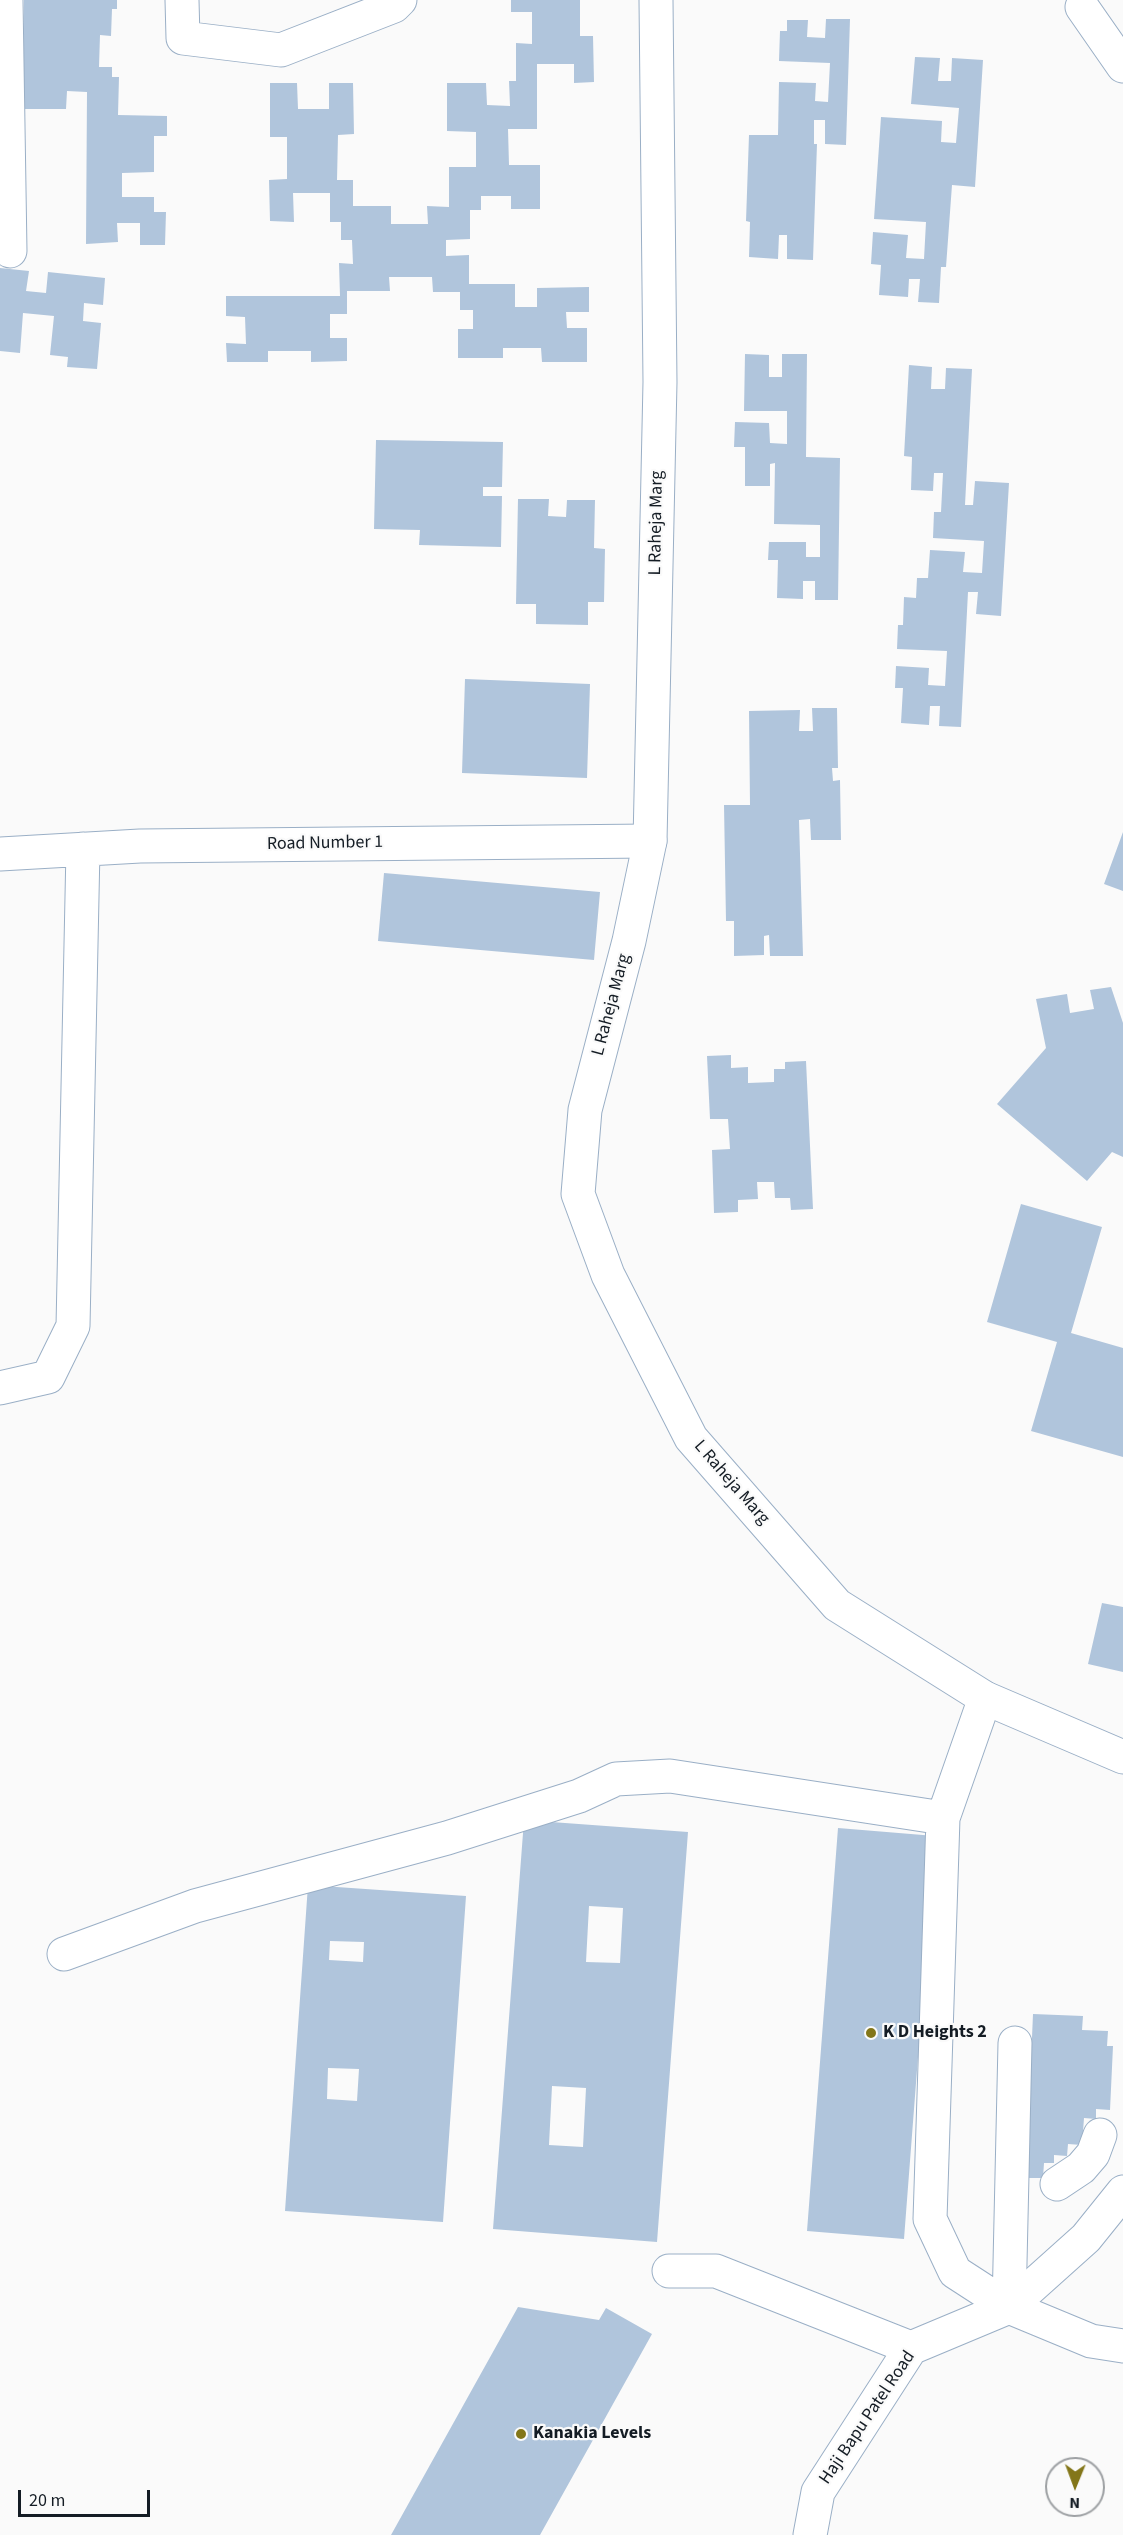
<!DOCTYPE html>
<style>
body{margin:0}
#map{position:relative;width:1123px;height:2535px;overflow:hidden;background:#fafafa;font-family:"Source Sans 3",sans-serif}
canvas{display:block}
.north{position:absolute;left:1045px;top:2457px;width:60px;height:60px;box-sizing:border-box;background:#fafafa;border:2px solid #9ea1a4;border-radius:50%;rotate:181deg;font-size:16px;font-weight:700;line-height:24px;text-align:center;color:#141c24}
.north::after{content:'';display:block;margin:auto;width:21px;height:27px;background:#837619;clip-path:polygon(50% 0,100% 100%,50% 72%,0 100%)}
.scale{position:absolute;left:18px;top:2490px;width:132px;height:27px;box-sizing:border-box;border:3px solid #141c24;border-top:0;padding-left:8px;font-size:18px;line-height:21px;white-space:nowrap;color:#141c24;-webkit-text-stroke:4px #fafafa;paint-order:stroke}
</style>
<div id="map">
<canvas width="1123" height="2535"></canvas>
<div class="north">N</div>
<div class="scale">20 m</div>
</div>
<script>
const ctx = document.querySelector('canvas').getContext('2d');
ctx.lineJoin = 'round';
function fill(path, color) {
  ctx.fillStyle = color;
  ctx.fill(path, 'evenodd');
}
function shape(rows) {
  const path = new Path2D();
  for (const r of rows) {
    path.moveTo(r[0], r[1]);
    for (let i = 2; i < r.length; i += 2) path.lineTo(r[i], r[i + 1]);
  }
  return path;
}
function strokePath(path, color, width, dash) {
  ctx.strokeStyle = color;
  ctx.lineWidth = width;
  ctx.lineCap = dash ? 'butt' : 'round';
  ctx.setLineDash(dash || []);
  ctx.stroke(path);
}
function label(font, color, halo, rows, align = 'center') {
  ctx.font = font + ' "Source Sans 3",sans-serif';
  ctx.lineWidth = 4.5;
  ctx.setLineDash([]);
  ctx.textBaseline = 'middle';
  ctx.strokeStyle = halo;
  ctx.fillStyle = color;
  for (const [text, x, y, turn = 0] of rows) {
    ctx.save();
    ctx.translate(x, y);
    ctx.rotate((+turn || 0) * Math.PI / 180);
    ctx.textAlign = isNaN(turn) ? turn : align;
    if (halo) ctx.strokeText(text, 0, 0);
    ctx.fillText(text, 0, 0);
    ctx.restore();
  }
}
fill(shape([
 [24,0,117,0,117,9,112,9,111,36,100,35,99,67,112,67,112,77,119,77,118,115,167,116,167,136,154,136,154,172,122,173,122,197,154,197,154,212,166,212,165,245,140,245,140,223,117,223,118,242,86,244,87,92,67,91,66,109,23,109],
 [511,0,580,0,580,36,593,36,594,82,574,83,574,64,537,64,537,129,508,129,509,165,540,165,540,209,511,209,511,196,481,196,481,210,470,210,470,239,446,240,446,256,469,255,469,284,515,284,515,307,537,307,537,288,589,287,589,312,566,312,567,328,587,328,587,362,542,362,541,348,503,348,503,358,458,358,458,329,473,329,473,310,460,310,460,292,433,292,432,277,389,277,390,291,347,291,347,314,330,314,330,338,347,338,347,361,311,362,311,351,268,351,268,362,227,362,226,343,246,344,245,317,226,316,226,296,340,296,339,263,353,264,352,240,341,240,341,222,330,222,330,193,293,193,294,222,270,221,269,180,287,179,287,137,270,137,270,83,297,83,298,109,329,109,329,83,353,83,354,134,338,135,337,180,353,180,353,206,391,206,391,224,428,224,427,206,449,207,449,167,476,167,476,132,447,131,447,83,486,83,487,105,510,106,509,81,516,81,516,43,532,44,532,12,511,12],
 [826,19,850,19,846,145,825,144,825,120,814,120,814,144,817,144,813,260,787,259,787,235,779,235,778,259,749,257,750,222,746,221,749,135,778,135,779,82,816,83,815,101,828,102,830,63,779,61,780,31,787,31,787,20,808,20,807,37,825,38],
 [915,57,940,58,938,81,951,81,952,58,983,60,975,187,952,185,946,267,941,267,939,303,918,302,920,279,909,279,908,297,879,295,881,265,871,264,873,232,908,235,906,258,924,259,926,222,874,219,881,117,942,121,941,142,956,143,959,108,911,104],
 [0,268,29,271,26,291,46,293,48,272,105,278,103,305,84,303,83,321,101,323,97,369,67,367,68,357,50,355,54,316,23,313,20,353,0,351],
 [745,354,769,355,769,377,782,377,782,354,807,354,806,457,840,458,838,600,815,600,815,581,803,581,803,599,777,598,778,560,768,560,769,542,806,542,806,557,820,557,820,525,774,524,775,463,770,464,770,486,745,486,745,447,734,447,735,422,769,423,770,443,787,444,787,411,744,411],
 [909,365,932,367,931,389,945,389,946,368,972,369,965,505,973,505,975,481,1009,483,1001,616,976,614,978,592,968,592,961,727,939,726,940,706,930,706,929,725,901,723,903,688,895,688,896,666,929,668,928,685,945,686,947,651,897,649,898,625,903,625,904,597,916,598,917,578,928,578,930,550,965,552,963,572,982,573,984,541,933,538,934,512,941,512,943,473,934,473,933,491,911,490,912,457,904,456],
 [376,440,503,442,502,487,483,487,483,496,502,496,501,547,419,545,420,530,374,529],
 [518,499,549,499,548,516,566,517,567,500,595,500,594,548,605,549,604,602,588,602,588,625,536,624,536,604,516,604],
 [465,679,590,684,587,778,462,773],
 [812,708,837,708,838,768,832,768,833,781,840,780,841,840,811,840,810,819,799,820,803,956,770,956,769,935,764,936,764,955,734,956,734,921,726,921,724,805,750,805,749,711,800,710,799,731,813,731],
 [1123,832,1123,891,1104,884],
 [384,873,600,892,594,960,378,941],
 [1111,987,1123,1023,1123,1157,1112,1152,1087,1181,997,1104,1046,1048,1036,999,1067,994,1070,1013,1094,1009,1090,990],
 [731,1055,731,1068,748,1067,748,1083,774,1082,774,1069,785,1069,785,1062,806,1061,813,1209,791,1210,790,1198,775,1198,774,1182,757,1182,758,1199,738,1200,738,1212,714,1213,712,1150,730,1149,728,1119,710,1119,707,1056],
 [1021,1204,1102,1227,1071,1333,1123,1348,1123,1457,1031,1431,1057,1342,987,1322],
 [1102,1603,1123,1607,1123,1672,1088,1664],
 [524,1820,688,1832,657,2242,493,2229],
 [589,1906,623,1908,620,1963,586,1962],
 [552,2086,586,2088,583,2147,549,2145],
 [838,1828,935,1836,904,2239,807,2231],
 [308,1885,466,1896,443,2222,285,2211],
 [330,1941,364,1942,363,1962,329,1960],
 [328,2068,359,2069,357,2101,327,2099],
 [1033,2014,1083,2016,1082,2030,1108,2031,1107,2046,1113,2046,1110,2110,1096,2109,1096,2119,1084,2118,1082,2145,1068,2144,1067,2156,1054,2155,1054,2163,1044,2163,1043,2178,1026,2178],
 [518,2307,599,2320,606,2308,652,2334,540,2535,391,2535]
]), '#b0c5dc');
const street = shape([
 [6,0,10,251],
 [182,0,183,38,281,50,394,6,400,0],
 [1082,7,1123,66],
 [0,854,140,846,650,841],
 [0,1388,48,1377,73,1326,83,849],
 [985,1698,943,1818,930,2219,955,2272,1009,2307,1091,2341,1123,2346],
 [64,1954,195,1906,447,1838,579,1796,616,1779,670,1776,943,1818],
 [1057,2184,1081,2168,1093,2154,1100,2135],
 [669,2271,716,2271,911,2348],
 [1009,2307,1015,2043]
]);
const secondary = shape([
 [656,0,660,382,650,841,629,941,585,1110,578,1194,608,1275,691,1438,837,1605,985,1698,1123,1757],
 [810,2535,818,2492,911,2348,1009,2307,1086,2238,1123,2192]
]);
strokePath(street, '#9aafc6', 35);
strokePath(secondary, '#9aafc6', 35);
strokePath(street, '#fff', 33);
strokePath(secondary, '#fff', 33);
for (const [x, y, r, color] of [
 [871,2033,6,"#837619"],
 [521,2434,6,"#837619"]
]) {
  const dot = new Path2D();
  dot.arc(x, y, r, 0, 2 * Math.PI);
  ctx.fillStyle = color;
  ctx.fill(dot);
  strokePath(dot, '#fafafa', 2);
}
label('18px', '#141c24', '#fafafa', [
 ["L Raheja Marg",657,523,-89],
 ["Road Number 1",325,844,-1],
 ["L Raheja Marg",612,1005,-75],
 ["L Raheja Marg",731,1483,49],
 ["Haji Bapu Patel Road",868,2418,-56]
]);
label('bold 18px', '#141c24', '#fafafa', [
 ["K D Heights 2",883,2033],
 ["Kanakia Levels",533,2434]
], 'left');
</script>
